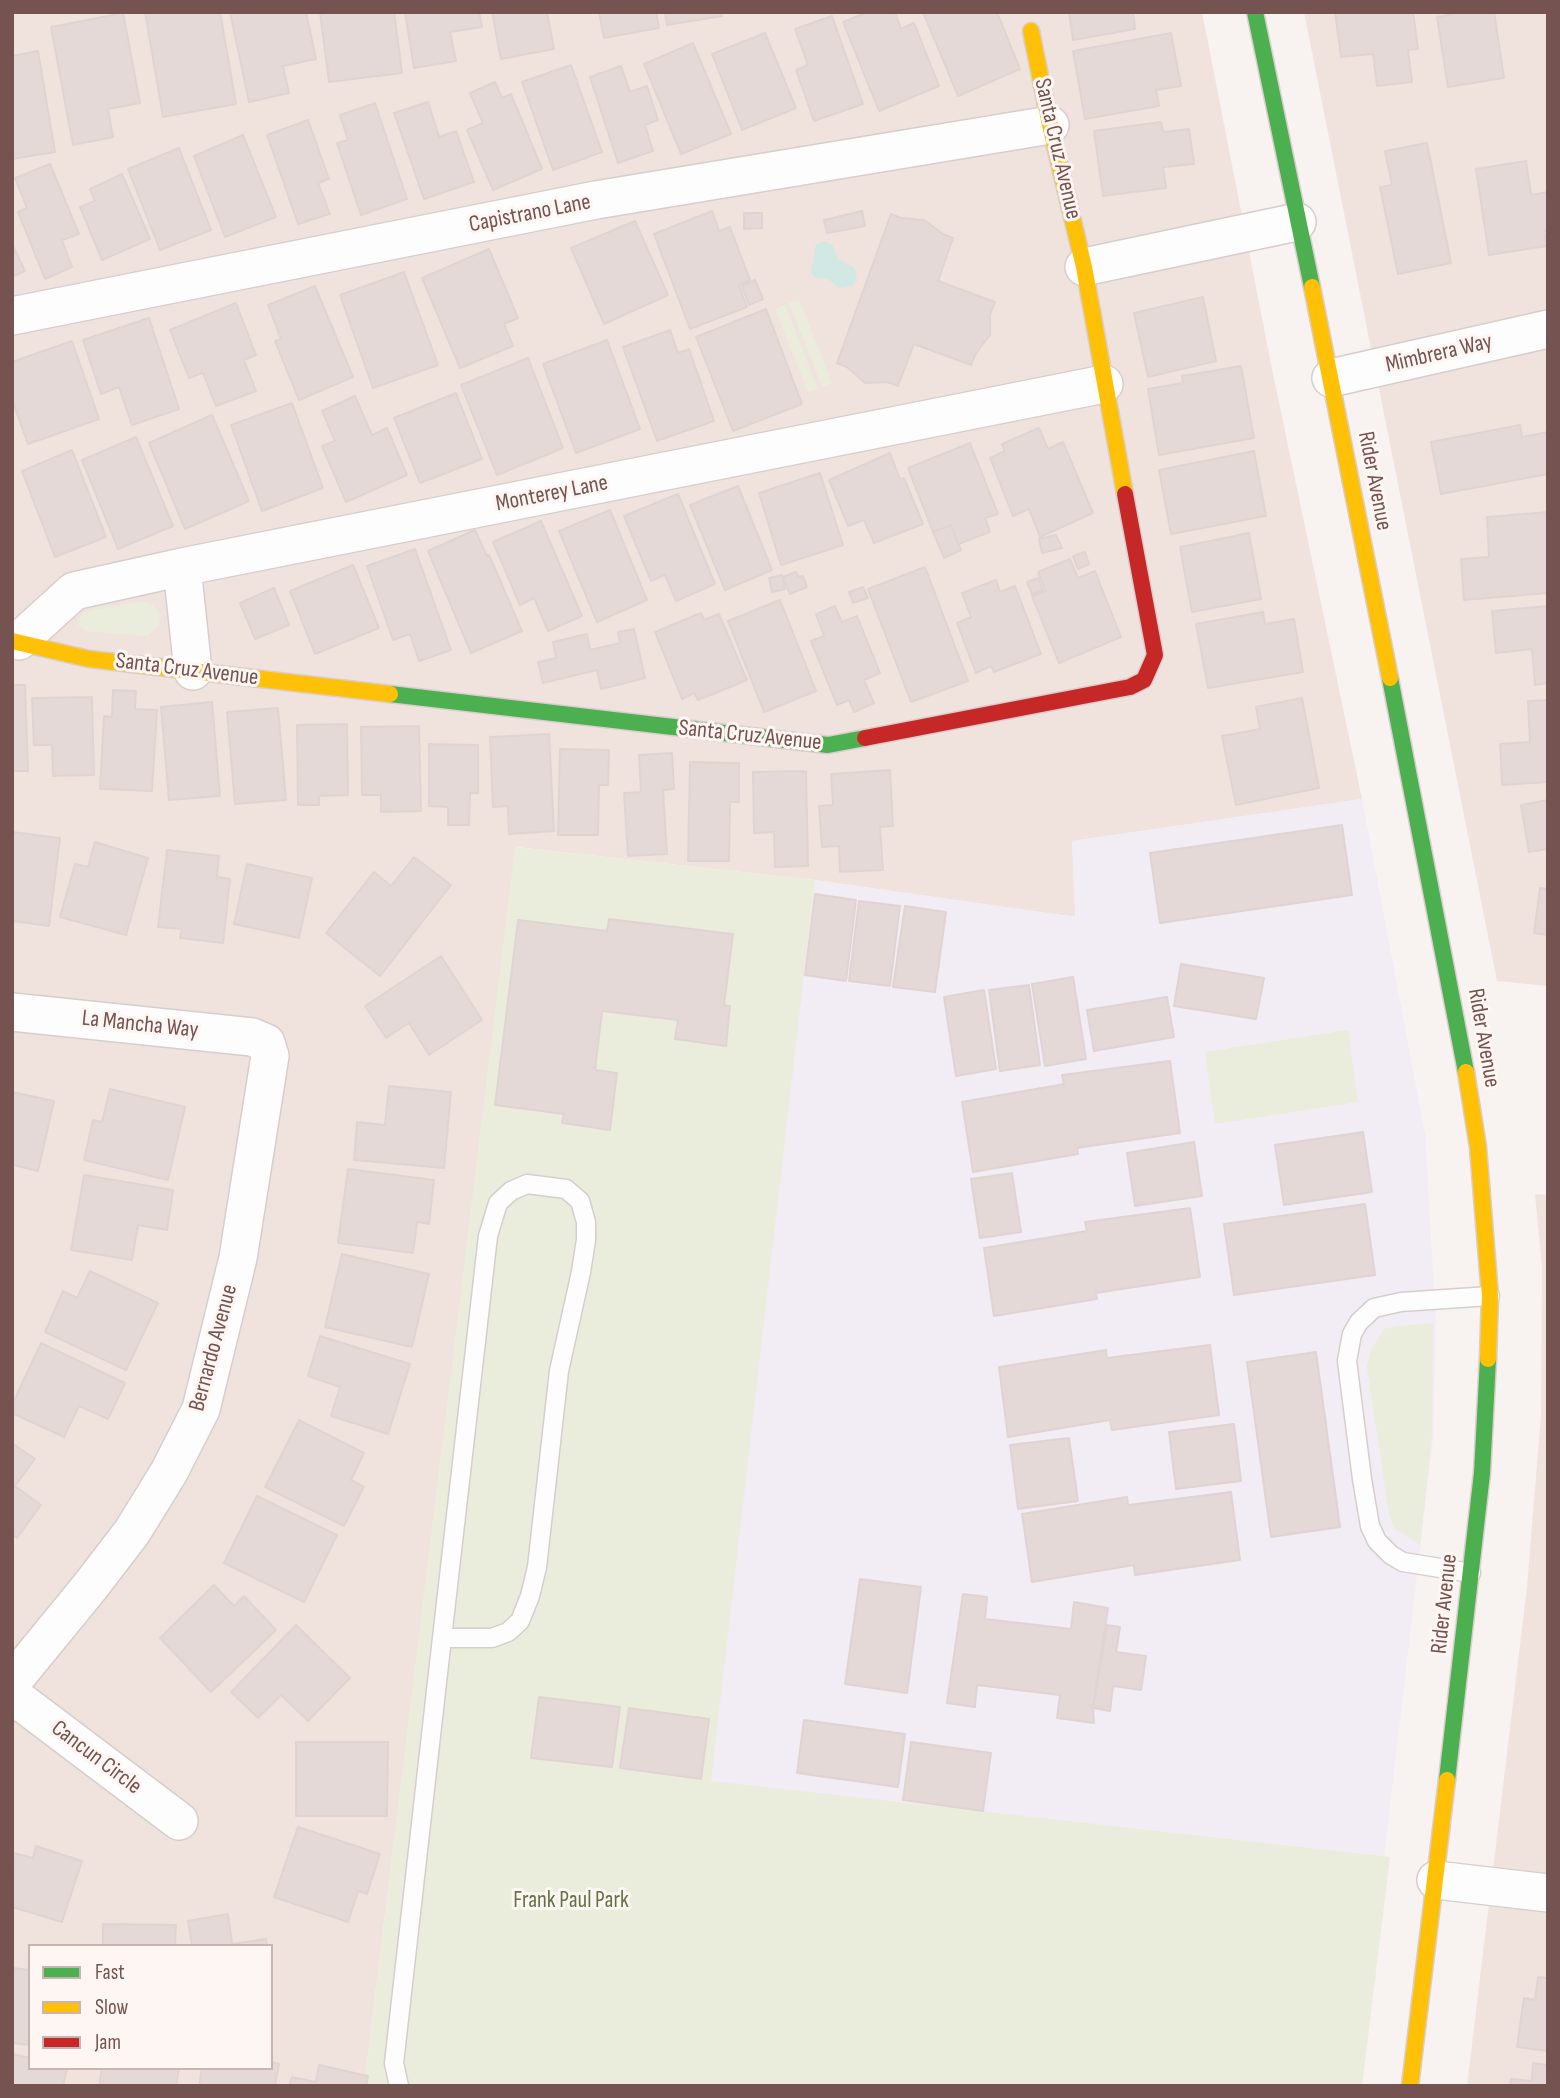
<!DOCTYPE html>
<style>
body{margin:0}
#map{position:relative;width:1560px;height:2098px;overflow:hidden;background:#f8f2f0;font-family:"Sofia Sans Condensed",sans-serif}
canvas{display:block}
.frame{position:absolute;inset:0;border:14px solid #755350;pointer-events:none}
.legend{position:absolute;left:28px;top:1944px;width:245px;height:126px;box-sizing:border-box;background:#fef6f2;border:2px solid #c7b5b1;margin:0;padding:9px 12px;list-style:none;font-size:21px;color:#755350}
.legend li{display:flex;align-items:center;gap:14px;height:35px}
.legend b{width:35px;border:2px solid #c7b5b1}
</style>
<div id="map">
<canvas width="1560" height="2098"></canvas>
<div class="frame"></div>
<ul class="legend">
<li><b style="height:9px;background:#4caf50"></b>Fast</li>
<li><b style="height:9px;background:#ffc107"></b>Slow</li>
<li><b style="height:9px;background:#c62828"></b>Jam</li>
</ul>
</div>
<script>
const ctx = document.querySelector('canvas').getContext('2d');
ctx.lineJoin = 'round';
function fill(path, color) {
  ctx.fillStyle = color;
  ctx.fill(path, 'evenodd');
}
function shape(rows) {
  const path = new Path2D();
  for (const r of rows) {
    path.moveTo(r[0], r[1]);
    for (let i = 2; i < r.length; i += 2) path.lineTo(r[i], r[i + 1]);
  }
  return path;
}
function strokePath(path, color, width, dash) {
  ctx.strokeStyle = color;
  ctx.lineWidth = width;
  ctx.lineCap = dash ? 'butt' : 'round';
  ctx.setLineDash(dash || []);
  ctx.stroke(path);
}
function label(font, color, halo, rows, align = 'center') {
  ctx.font = font + ' "Sofia Sans Condensed",sans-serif';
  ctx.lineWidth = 6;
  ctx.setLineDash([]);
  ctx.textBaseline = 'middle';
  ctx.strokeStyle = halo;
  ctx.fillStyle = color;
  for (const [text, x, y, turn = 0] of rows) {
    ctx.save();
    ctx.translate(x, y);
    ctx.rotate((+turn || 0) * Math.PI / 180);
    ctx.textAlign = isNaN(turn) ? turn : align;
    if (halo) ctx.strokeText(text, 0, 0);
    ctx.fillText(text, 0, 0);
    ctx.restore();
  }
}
fill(shape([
 [12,12,1202,12,1272,369,1362,799,1072,841,1076,917,815,880,516,847,364,2086,12,2086],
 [30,1946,271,1946,271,2068,30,2068],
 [1304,12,1548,12,1548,986,1497,981],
 [1535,1194,1548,1195,1548,2086,1467,2086,1527,1587,1541,1415,1542,1268]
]), '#f0e3de');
fill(shape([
 [1362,799,1425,1134,1436,1323,1433,1438,1384,1857,710,1782,815,880,1075,917,1072,841]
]), '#f2ecf4');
fill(shape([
 [799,300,832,383,822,387,789,303],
 [785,305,818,389,808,392,775,309],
 [141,601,153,605,161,615,158,627,148,636,85,631,78,625,77,621,85,612],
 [515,847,815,880,711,1781,1390,1857,1362,2086,364,2086],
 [1348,1030,1358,1102,1215,1124,1205,1052],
 [1433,1323,1432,1436,1420,1545,1394,1528,1389,1514,1367,1367,1370,1352,1384,1329,1397,1326]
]), '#eaeddb');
fill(shape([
 [825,241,833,246,838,259,855,268,857,280,851,286,839,288,828,279,817,278,812,274,811,268,814,260,815,246,820,242]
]), '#d2e8e5');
const building = shape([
 [145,12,220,12,236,104,163,117,145,12],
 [230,12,306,12,316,59,283,66,289,93,249,102,230,12],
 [320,12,394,12,402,73,329,82,320,12],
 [405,12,479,12,482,27,450,32,456,61,414,68,405,12],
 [492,12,547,12,554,49,501,59,492,12],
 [599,12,656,12,659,28,604,38,599,12],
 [665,12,721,12,722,16,667,25,665,12],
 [868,12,895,12,901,29,914,23,939,86,879,111,843,22,868,12],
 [923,12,997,12,1020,69,958,96,923,12],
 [1069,12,1133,12,1135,29,1073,40,1069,12],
 [1335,12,1413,12,1418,49,1408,50,1412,82,1377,86,1373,54,1341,57,1335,12],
 [1464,12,1494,12,1504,78,1448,87,1437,17,1464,12],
 [123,13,140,103,108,109,113,137,73,145,51,27,123,13],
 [832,16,863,104,814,121,796,70,808,65,795,29,832,16],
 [765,33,796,108,742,130,712,54,765,33],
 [1171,33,1181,86,1156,90,1159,106,1085,119,1073,51,1171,33],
 [693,43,731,134,681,154,644,64,693,43],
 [38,51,55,152,12,159,12,56,38,51],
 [571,65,602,152,553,170,522,82,571,65],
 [621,66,630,92,647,86,658,120,645,125,653,151,618,163,590,77,621,66],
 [495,82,502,98,511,94,542,169,493,190,467,130,483,123,470,93,495,82],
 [428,102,439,137,456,131,474,182,424,199,394,113,428,102],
 [375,103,407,199,361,215,337,143,348,140,340,115,375,103],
 [308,120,329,179,318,183,330,214,298,224,267,135,308,120],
 [1161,122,1163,132,1189,129,1194,164,1163,167,1166,188,1103,196,1094,131,1161,122],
 [243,135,276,217,225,237,194,156,243,135],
 [1427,143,1451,263,1398,274,1380,187,1392,185,1385,151,1427,143],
 [179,148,211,230,160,250,128,169,179,148],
 [1526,161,1531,195,1548,192,1548,231,1544,231,1547,246,1489,255,1476,169,1526,161],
 [50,164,79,234,62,240,72,267,45,279,18,212,27,208,15,178,50,164],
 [122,174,150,239,102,260,80,207,95,201,90,189,122,174],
 [712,211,719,231,730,227,750,280,739,285,747,307,690,329,654,234,712,211],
 [862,211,865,226,827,233,824,220,862,211],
 [744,213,762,213,762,228,744,229,744,213],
 [891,214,901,218,924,220,943,234,953,238,938,281,995,302,990,314,990,335,976,353,971,365,914,344,898,386,887,382,865,383,847,367,837,363,891,214],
 [635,221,668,295,604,324,571,248,635,221],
 [12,244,25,271,12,277,12,244],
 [489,249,518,318,504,324,513,346,460,368,422,278,489,249],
 [404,272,438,365,373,388,340,295,404,272],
 [755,280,763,299,749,305,742,286,755,280],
 [315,286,353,377,299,400,275,341,281,339,268,305,315,286],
 [1203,297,1216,361,1148,377,1134,313,1203,297],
 [236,303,256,355,244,360,256,391,216,406,203,373,189,378,170,330,236,303],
 [766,309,802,404,733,431,696,337,766,309],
 [149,318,179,409,132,425,119,387,101,394,83,340,149,318],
 [670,330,678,353,689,349,714,421,657,441,623,347,670,330],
 [607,340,640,429,576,453,543,364,607,340],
 [72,341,99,419,28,444,12,400,12,362,72,341],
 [528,358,563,448,497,475,461,385,528,358],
 [1241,366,1254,438,1159,455,1148,389,1183,383,1182,376,1241,366],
 [456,393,482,459,420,483,394,418,456,393],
 [355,396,372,435,387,428,407,475,346,502,322,446,335,441,322,411,355,396],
 [292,403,323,488,262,511,231,425,292,403],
 [212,415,249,501,185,529,149,443,212,415],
 [1520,425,1522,437,1548,432,1548,474,1441,494,1431,442,1520,425],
 [1039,428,1048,449,1063,442,1093,513,1040,537,1029,509,1013,516,990,458,1005,451,1002,444,1039,428],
 [136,437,173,526,118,549,82,460,136,437],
 [970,443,998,514,985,518,990,532,958,544,951,525,933,532,908,468,970,443],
 [72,450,106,537,55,557,22,471,72,450],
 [1254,451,1266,516,1171,534,1159,470,1254,451],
 [890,453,900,479,904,478,923,524,874,543,864,520,848,526,829,480,890,453],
 [820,473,843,545,781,565,759,493,820,473],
 [738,486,772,570,725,590,690,505,738,486],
 [678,494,715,584,676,601,665,575,651,581,624,516,678,494],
 [610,510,647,600,597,622,559,531,610,510],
 [1548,512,1548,593,1464,600,1461,559,1489,557,1487,517,1548,512],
 [541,521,582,616,548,631,534,598,520,605,493,542,541,521],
 [951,525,961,550,944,558,933,532,951,525],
 [475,530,487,556,489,555,522,631,471,653,428,551,475,530],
 [1249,533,1261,599,1192,612,1180,547,1249,533],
 [1056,535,1062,548,1042,553,1039,539,1056,535],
 [415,549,451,650,419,661,410,634,393,640,367,566,415,549],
 [1085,552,1089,564,1078,569,1073,556,1085,552],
 [1070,559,1078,578,1095,571,1121,637,1059,663,1032,596,1046,591,1038,572,1070,559],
 [353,565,379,628,315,654,290,591,353,565],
 [925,567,968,681,911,702,868,589,925,567],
 [796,572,799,577,803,576,807,587,790,594,783,577,796,572],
 [782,575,785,589,772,592,769,578,782,575],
 [1038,578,1043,590,1032,594,1027,582,1038,578],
 [996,580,1000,592,1015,586,1041,654,994,672,991,666,976,673,957,623,971,617,962,593,996,580],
 [863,587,868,598,853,603,849,592,863,587],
 [274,588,289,625,255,639,240,603,274,588],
 [780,600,816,691,764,712,728,621,780,600],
 [835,606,842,622,857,616,880,673,864,680,874,703,854,712,849,700,837,705,811,641,824,636,816,614,835,606],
 [1548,606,1548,683,1535,685,1532,649,1496,653,1492,611,1548,606],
 [1263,612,1265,624,1294,619,1303,672,1208,688,1196,624,1263,612],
 [701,613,704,620,719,614,747,680,698,700,694,693,682,699,655,632,701,613],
 [634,629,645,678,601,689,597,670,543,683,538,662,556,658,553,642,587,634,590,650,620,643,618,632,634,629],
 [12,685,25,685,28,771,12,771,12,685],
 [113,690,136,691,135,709,157,710,152,791,100,789,104,716,112,717,113,690],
 [92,697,94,775,53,776,52,745,34,745,32,698,92,697],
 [1302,698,1319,788,1236,805,1222,736,1260,729,1256,707,1302,698],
 [1548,700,1548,782,1502,785,1500,744,1530,742,1528,701,1548,700],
 [212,702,220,796,169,800,161,707,212,702],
 [278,708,286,800,235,804,227,712,278,708],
 [347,724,348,795,319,796,319,805,298,805,297,725,347,724],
 [419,726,421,811,381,812,381,795,362,795,361,727,419,726],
 [549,734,554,831,509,834,508,806,493,807,490,737,549,734],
 [429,744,478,745,478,793,470,793,469,825,448,825,448,807,429,806,429,744],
 [560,749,609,750,608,785,599,785,598,835,558,835,560,749],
 [672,753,674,789,663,790,667,854,628,856,624,793,641,792,639,755,672,753],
 [690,762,739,763,739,802,730,802,729,861,688,861,690,762],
 [890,770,893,826,880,827,883,870,840,872,839,846,822,847,819,806,833,805,831,774,890,770],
 [806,771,808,866,775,867,774,832,754,833,753,772,806,771],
 [1548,800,1548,849,1529,852,1521,805,1548,800],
 [1342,825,1352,895,1160,923,1150,853,1342,825],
 [12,832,60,838,49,926,12,921,12,832],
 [95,842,148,858,126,935,60,917,75,864,88,867,95,842],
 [167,850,219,856,217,877,230,879,223,943,180,938,182,929,158,927,167,850],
 [414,857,451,885,380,976,326,933,374,872,391,886,414,857],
 [247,864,312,878,299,938,234,924,247,864],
 [1540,888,1548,889,1548,935,1534,933,1540,888],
 [815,894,856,900,846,981,805,975,815,894],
 [859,901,900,906,890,986,849,981,859,901],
 [905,906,946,912,935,992,893,987,905,906],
 [609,919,733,934,724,1005,730,1006,726,1046,675,1039,678,1020,602,1011,595,1070,617,1073,610,1130,562,1123,564,1114,495,1105,518,920,607,931,609,919],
 [441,956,482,1020,429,1055,409,1023,386,1038,365,1006,441,956],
 [1181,964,1264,978,1256,1019,1174,1006,1181,964],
 [1073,977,1086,1059,1045,1066,1032,984,1073,977],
 [1029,985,1040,1065,1000,1071,989,990,1029,985],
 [984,990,996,1069,956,1076,944,997,984,990],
 [1167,997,1174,1037,1094,1051,1087,1010,1167,997],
 [1170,1061,1180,1133,1077,1148,1078,1154,973,1172,962,1102,1064,1084,1062,1075,1170,1061],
 [389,1086,451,1092,444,1168,354,1160,357,1122,385,1125,389,1086],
 [110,1089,185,1107,168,1180,84,1160,93,1120,102,1122,110,1089],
 [12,1092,54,1101,38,1171,13,1165,12,1169,12,1092],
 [1363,1132,1372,1192,1284,1205,1275,1145,1363,1132],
 [1194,1142,1202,1196,1135,1206,1127,1153,1194,1142],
 [348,1169,434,1180,429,1224,417,1222,413,1253,338,1243,348,1169],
 [1012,1173,1021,1232,980,1238,971,1179,1012,1173],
 [84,1175,173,1190,167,1230,138,1225,132,1260,71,1250,84,1175],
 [1365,1204,1375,1275,1234,1295,1224,1224,1365,1204],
 [1190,1208,1200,1277,1096,1293,1097,1299,994,1316,984,1248,1087,1231,1085,1222,1190,1208],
 [342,1254,429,1274,412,1347,325,1327,342,1254],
 [90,1271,158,1303,126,1370,45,1332,63,1291,77,1298,90,1271],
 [320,1336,410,1364,388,1434,331,1416,340,1387,308,1376,320,1336],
 [41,1343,125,1383,108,1419,79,1406,64,1437,12,1413,12,1405,41,1343],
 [1210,1345,1219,1415,1112,1430,1110,1420,1008,1437,999,1367,1106,1350,1107,1358,1210,1345],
 [1316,1352,1340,1527,1271,1537,1247,1362,1316,1352],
 [299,1420,364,1453,351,1480,364,1487,344,1526,265,1487,299,1420],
 [1234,1424,1241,1481,1176,1489,1169,1432,1234,1424],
 [1069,1438,1078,1501,1018,1509,1010,1445,1069,1438],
 [12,1443,35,1459,15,1486,41,1505,17,1538,12,1534,12,1443],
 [1231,1492,1240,1560,1135,1575,1134,1565,1032,1582,1022,1514,1127,1497,1128,1505,1231,1492],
 [257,1496,337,1535,304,1602,224,1563,257,1496],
 [860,1579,921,1587,907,1693,845,1684,860,1579],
 [214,1585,234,1606,244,1596,276,1630,211,1692,160,1638,214,1585],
 [963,1594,987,1597,985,1619,1071,1629,1074,1602,1108,1608,1093,1708,1094,1723,1057,1718,1060,1695,977,1685,975,1707,947,1703,963,1594],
 [296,1625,350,1678,308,1721,281,1695,258,1718,231,1692,296,1625],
 [1107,1625,1120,1627,1116,1652,1146,1656,1141,1690,1113,1686,1110,1711,1093,1708,1107,1625],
 [539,1697,620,1707,612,1767,531,1758,539,1697],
 [629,1708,709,1719,701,1779,620,1768,629,1708],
 [804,1720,905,1734,898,1787,797,1773,804,1720],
 [296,1742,388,1742,387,1816,296,1816,296,1742],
 [911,1742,991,1753,983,1811,903,1800,911,1742],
 [298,1827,380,1854,367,1894,358,1891,348,1922,274,1897,298,1827],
 [36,1846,82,1861,62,1922,12,1907,14,1853,33,1858,36,1846],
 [228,1914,232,1944,266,1939,267,1946,192,1946,188,1921,228,1914],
 [103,1924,176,1925,175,1946,103,1946,103,1924],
 [12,1968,30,1970,30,2045,12,2043,12,1968],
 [1538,1977,1548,1978,1548,2051,1517,2047,1524,1998,1535,2000,1538,1977],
 [12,2054,30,2058,30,2068,67,2068,63,2086,12,2086,12,2054],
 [271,2062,279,2064,275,2086,199,2086,202,2068,271,2068,271,2062],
 [1533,2063,1548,2065,1548,2086,1510,2086,1511,2079,1532,2081,1533,2063],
 [319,2065,368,2076,366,2086,289,2086,292,2077,316,2082,319,2065],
 [102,2068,179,2068,176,2086,99,2086,102,2068]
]);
fill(building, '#e4d9d7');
strokePath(building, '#e0d4d2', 2);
const lane = shape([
 [1471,1573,1403,1562,1391,1555,1377,1541,1370,1526,1362,1479,1347,1361,1352,1334,1359,1322,1374,1308,1401,1302,1490,1296],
 [399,2086,394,2063,442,1638,488,1236,498,1203,511,1191,527,1184,566,1189,580,1201,586,1222,586,1240,581,1272,559,1371,537,1567,530,1596,520,1621,508,1632,492,1638,442,1638]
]);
const street = shape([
 [1084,267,1297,222],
 [12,316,596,200,1050,125],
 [1331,378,1548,329],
 [182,567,193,671],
 [19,641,74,591,182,567,1104,384],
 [12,1012,252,1037,266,1043,270,1056,238,1258,201,1409,169,1472,132,1532,89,1588,12,1682],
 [12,1695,179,1821],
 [1436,1880,1548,1893]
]);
const fast = shape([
 [1255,12,1312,287],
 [1390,678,1466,1072],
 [390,694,828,745,865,738],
 [1447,1780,1482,1473,1488,1359]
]);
const slow = shape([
 [1031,31,1050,125,1084,267,1125,494],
 [1312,287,1390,678],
 [12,641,89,659,390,694],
 [1466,1072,1478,1147,1490,1296,1488,1359],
 [1410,2086,1447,1780]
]);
const jam = shape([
 [865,738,1130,687,1144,680,1155,655,1125,494]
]);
strokePath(lane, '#d6cecc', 21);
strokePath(street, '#d6cecc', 40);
strokePath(fast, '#d9cecd', 19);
strokePath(slow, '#d9cecd', 19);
strokePath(jam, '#d9cecd', 19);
strokePath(lane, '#fefdfd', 18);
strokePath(street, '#fefdfd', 37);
strokePath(fast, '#4caf50', 16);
strokePath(slow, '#ffc107', 16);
strokePath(jam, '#c62828', 16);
label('23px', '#755350', '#fef6f2', [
 ["Santa Cruz Avenue",1057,149,77],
 ["Capistrano Lane",530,214,-11],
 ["Mimbrera Way",1439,354,-13],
 ["Rider Avenue",1374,481,79],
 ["Monterey Lane",552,494,-11],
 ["Santa Cruz Avenue",187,670,7],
 ["Santa Cruz Avenue",750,736,6],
 ["La Mancha Way",140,1025,6],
 ["Rider Avenue",1483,1038,80],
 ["Bernardo Avenue",214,1348,-75],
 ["Rider Avenue",1445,1604,-84],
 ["Cancun Circle",96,1758,37]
]);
label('23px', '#607445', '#fef6f2', [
 ["Frank Paul Park",571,1901]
]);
</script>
